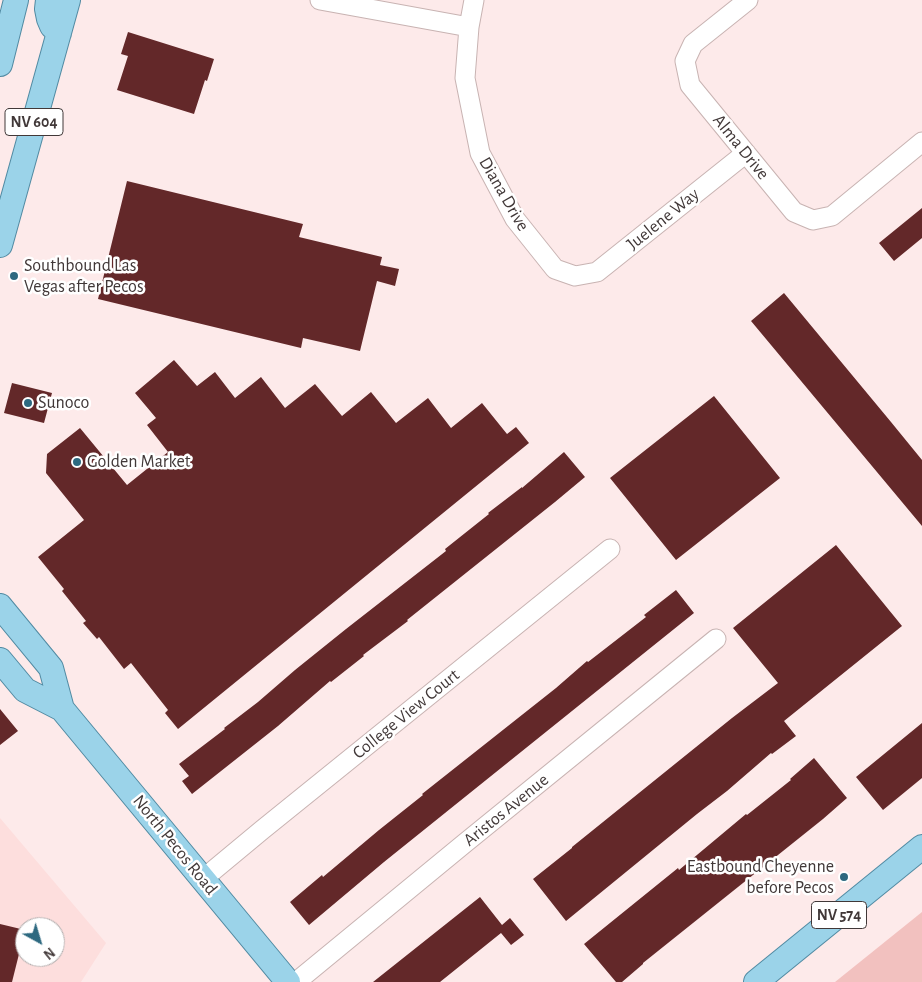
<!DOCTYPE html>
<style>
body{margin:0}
#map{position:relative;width:922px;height:982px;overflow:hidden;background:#fdeaea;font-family:"Alegreya Sans",sans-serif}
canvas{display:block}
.north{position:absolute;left:15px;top:917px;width:50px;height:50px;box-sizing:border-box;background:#fff;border:1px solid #b3afaf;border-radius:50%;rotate:141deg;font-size:14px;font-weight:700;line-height:20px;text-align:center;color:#413838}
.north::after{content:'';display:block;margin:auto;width:18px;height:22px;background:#2d6980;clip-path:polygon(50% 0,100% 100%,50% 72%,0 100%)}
</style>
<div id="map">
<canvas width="922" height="982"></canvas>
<div class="north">N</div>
</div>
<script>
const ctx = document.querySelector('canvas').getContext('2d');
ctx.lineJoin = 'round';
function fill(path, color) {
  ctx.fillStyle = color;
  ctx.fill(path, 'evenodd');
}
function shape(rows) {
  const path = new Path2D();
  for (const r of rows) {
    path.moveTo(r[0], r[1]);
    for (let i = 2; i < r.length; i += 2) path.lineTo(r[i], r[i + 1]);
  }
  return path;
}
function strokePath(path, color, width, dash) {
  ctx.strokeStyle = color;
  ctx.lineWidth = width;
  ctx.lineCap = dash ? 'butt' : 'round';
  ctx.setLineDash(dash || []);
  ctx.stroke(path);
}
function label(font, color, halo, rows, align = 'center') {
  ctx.font = font + ' "Alegreya Sans",sans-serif';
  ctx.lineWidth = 5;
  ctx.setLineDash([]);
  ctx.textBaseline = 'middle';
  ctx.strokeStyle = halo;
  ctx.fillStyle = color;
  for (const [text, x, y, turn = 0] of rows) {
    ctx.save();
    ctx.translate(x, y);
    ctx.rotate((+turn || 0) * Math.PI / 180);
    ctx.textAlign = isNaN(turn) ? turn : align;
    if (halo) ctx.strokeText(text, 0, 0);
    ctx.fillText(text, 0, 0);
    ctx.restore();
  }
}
fill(shape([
 [0,818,106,943,81,982,0,982],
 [25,927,55,927,55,957,25,957]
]), '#fddedd');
fill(shape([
 [922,912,922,982,835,982]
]), '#f2c1bf');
fill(shape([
 [128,32,214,59,207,81,205,80,194,114,117,90,128,56,121,54],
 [127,181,303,224,299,237,382,257,380,265,399,269,395,286,377,281,360,351,303,338,301,348,98,299],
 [922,208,922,238,894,261,879,243],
 [784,293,891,422,922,460,922,526,751,321],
 [174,360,197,386,215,372,235,398,261,377,285,408,315,384,342,416,371,392,396,423,428,398,451,428,482,403,507,434,516,427,529,443,178,729,165,713,168,710,131,663,124,669,99,637,97,639,83,623,86,621,62,591,64,589,38,557,84,520,46,473,47,454,80,428,127,485,168,452,147,425,156,418,135,393],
 [12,383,52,393,44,423,4,413],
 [714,396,780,478,676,560,610,478],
 [564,452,585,477,555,502,407,620,408,621,363,655,364,656,331,682,330,681,278,726,192,794,182,781,189,776,179,764,225,729,224,728,258,702,295,670,346,629,446,551,445,549,489,514,488,513,522,487,522,488],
 [836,545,902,626,784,721,796,736,772,754,771,753,727,791,697,814,566,921,533,879,572,848,572,847,732,718,778,683,733,628],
 [676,590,694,613,384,862,309,925,290,902,322,875,323,877,379,830,423,795,422,794,556,688,587,661,588,662,646,617,644,615],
 [0,709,18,731,0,745],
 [922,723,922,778,883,810,856,777],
 [814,758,847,798,823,819,643,963,643,964,622,982,616,982,584,944,678,868,679,870,746,814,747,815,791,780,790,779],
 [480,897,502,925,510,918,524,935,511,945,501,933,440,982,373,982],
 [0,924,25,930,12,982,0,982]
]), '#632829');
const minor = shape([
 [320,0,469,27],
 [474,0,469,27,465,78,480,153,515,219,555,269,575,276,597,272,746,153],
 [748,0,693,44,685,61,690,85,794,212,813,220,832,216,922,142],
 [203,879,262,830,610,549],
 [296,982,465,843,716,639]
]);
const major = shape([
 [48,0,47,9,49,19,52,26,59,33],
 [0,64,16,0],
 [0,245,68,0],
 [0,606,51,668,62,709,288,982],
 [0,660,25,690,62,709],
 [756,982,922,847]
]);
strokePath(minor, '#c8b3b2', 21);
strokePath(major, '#518aa2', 26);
strokePath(minor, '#fff', 19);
strokePath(major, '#9bd3e9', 24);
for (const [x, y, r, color] of [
 [14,276,5,"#2d6980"],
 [28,403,5,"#2d6980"],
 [77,462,5,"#2d6980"],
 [844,877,5,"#2d6980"]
]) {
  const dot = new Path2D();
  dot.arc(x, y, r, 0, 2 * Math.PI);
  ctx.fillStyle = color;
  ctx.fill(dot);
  strokePath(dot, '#fff', 2);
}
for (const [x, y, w] of [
 [34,122,58],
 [839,915,55]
]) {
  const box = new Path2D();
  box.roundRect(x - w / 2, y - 13.5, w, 27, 4);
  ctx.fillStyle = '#fff';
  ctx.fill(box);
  strokePath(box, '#413838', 1);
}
label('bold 16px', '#413838', null, [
 ["NV 604",34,122],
 ["NV 574",839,915]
]);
label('18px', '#413838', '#fff', [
 ["Alma Drive",741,147,51],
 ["Diana Drive",504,194,60],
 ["Juelene Way",663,219,-39],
 ["College View Court",406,714,-39],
 ["Aristos Avenue",506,810,-39],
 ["North Pecos Road",175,845,51]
]);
label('18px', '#413838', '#fff', [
 ["Southbound Las",24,266],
 ["Vegas after Pecos",24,287],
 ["Sunoco",38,403],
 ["Golden Market",87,462],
 ["Eastbound Cheyenne",834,867,"right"],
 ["before Pecos",834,888,"right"]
], 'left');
</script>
